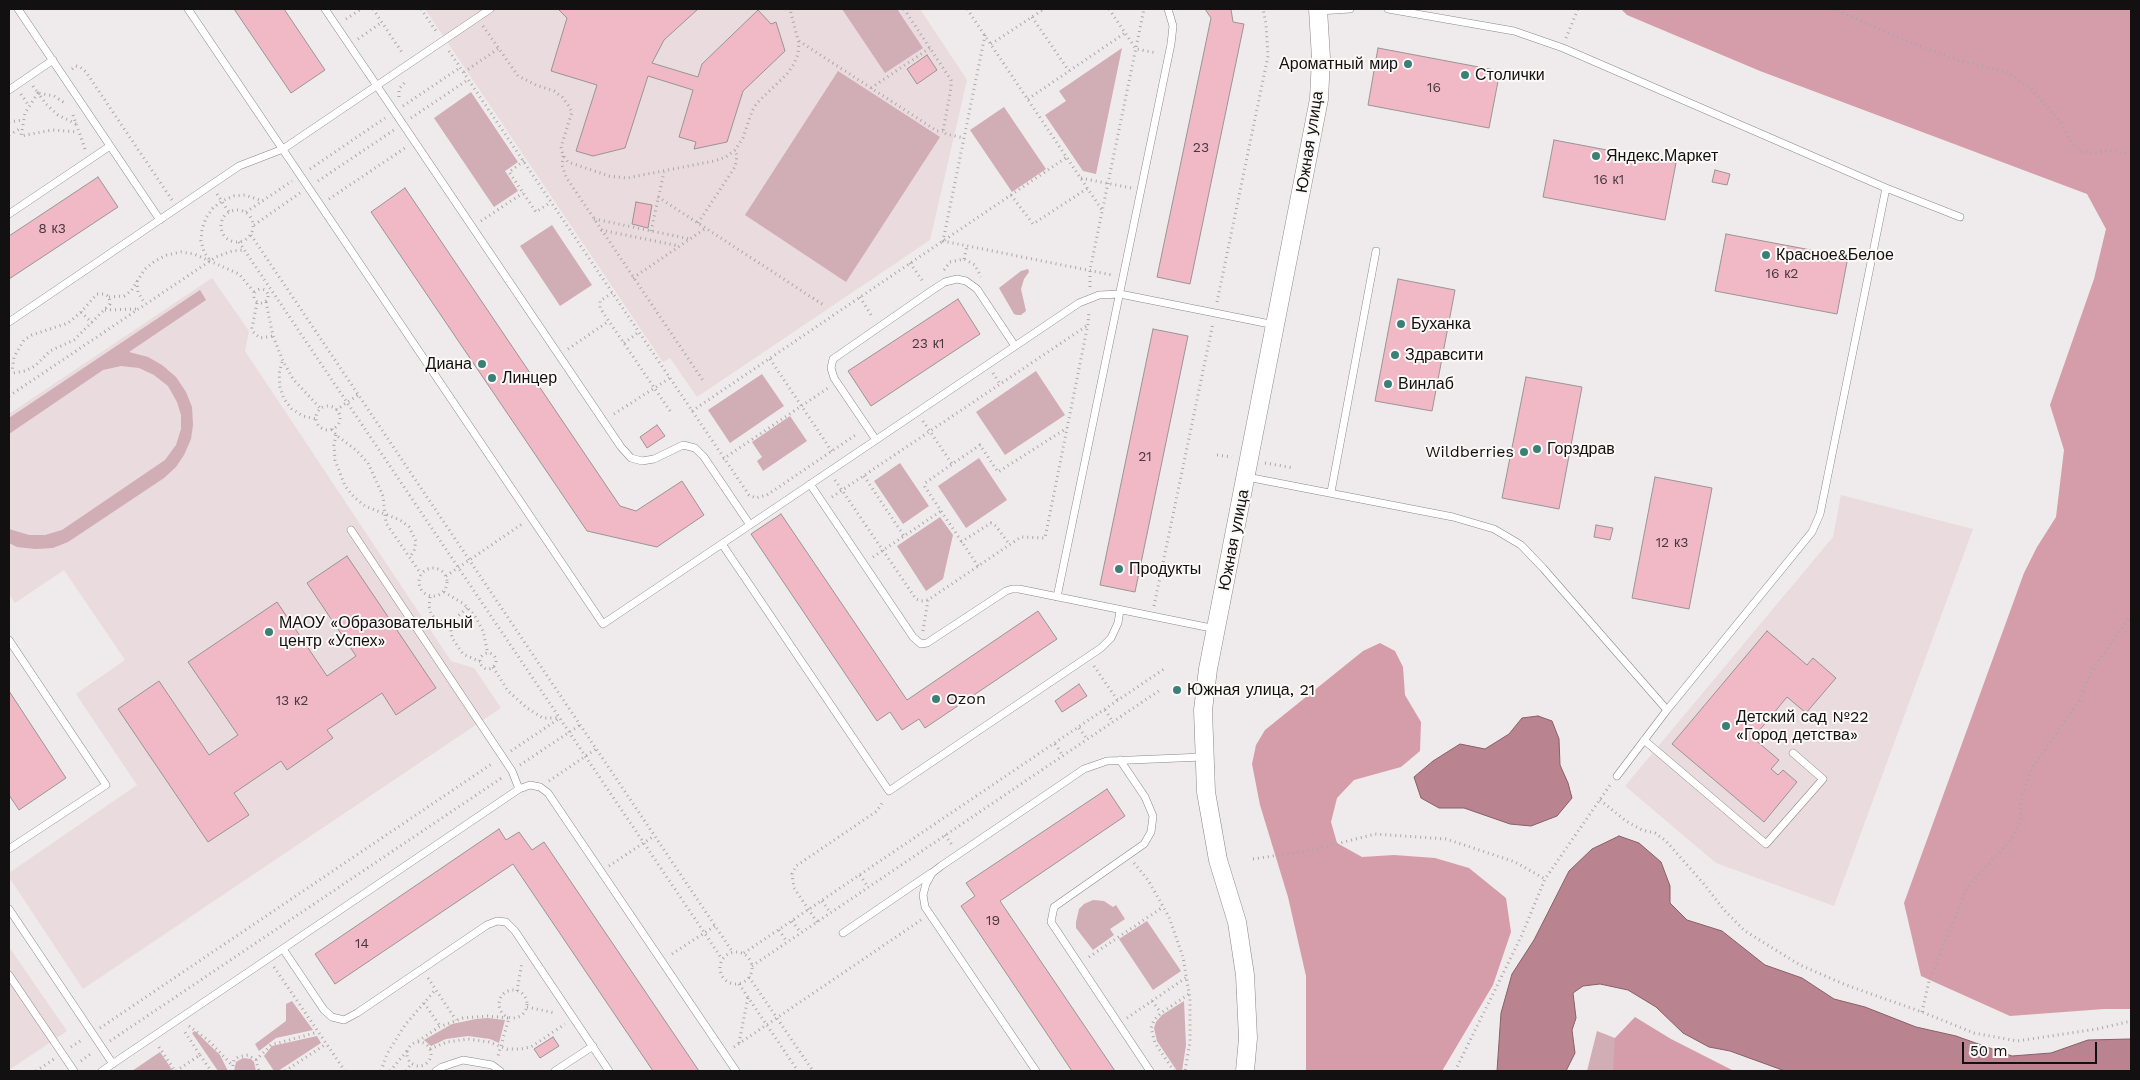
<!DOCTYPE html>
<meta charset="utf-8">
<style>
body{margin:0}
#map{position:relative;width:2140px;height:1080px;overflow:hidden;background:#efeaeb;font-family:"Work Sans",sans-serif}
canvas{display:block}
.frame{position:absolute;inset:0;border:10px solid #121010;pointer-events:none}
.scale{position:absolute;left:1962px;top:1042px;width:135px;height:22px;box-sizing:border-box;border:2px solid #121010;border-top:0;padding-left:6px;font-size:15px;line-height:18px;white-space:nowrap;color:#121010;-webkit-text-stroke:4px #fcf8f8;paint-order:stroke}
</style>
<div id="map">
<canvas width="2140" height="1080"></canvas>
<div class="frame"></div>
<div class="scale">50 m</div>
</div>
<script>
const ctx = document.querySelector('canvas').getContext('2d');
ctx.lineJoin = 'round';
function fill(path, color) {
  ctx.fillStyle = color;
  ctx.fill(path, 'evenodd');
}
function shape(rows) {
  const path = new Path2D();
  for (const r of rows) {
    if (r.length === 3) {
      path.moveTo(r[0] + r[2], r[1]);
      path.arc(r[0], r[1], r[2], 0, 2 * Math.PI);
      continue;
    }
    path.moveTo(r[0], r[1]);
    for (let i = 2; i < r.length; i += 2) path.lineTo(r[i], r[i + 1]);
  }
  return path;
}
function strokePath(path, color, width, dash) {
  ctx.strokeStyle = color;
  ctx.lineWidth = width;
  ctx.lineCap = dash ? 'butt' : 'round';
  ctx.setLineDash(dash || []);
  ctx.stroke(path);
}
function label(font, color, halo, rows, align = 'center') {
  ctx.font = font + ' "Work Sans",sans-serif';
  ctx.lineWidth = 4;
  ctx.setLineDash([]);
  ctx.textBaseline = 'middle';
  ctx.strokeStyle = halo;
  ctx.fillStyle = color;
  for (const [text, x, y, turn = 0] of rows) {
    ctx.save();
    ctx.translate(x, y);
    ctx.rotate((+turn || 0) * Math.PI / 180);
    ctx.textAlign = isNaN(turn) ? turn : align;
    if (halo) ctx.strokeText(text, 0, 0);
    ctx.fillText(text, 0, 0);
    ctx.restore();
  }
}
fill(shape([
 [425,9,920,9,967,80,930,240,697,397,670,358,663,362],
 [212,278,249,331,245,351,451,661,474,668,501,708,83,989,9,877,9,873,137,785,76,694,125,660,64,570,15,603,9,594,9,414],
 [1841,495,1973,529,1834,906,1716,863,1625,786,1833,537],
 [9,947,67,1031,9,1070]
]), '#e9dbde');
fill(shape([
 [842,9,897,9,923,48,885,73],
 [1122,48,1096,174,1083,171,1045,115,1066,101,1059,91],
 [838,71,940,137,846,282,745,215],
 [471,92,518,162,505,171,518,191,494,207,434,118],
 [1004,107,1046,169,1012,192,970,130],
 [552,225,592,285,560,306,520,246],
 [1028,269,1029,272,1024,279,1021,289,1026,311,1021,315,1017,315,1014,314,999,288,1021,271],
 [200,290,206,300,129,352,148,357,162,365,176,377,186,392,192,407,193,425,191,439,184,455,176,467,164,478,68,542,53,548,35,549,17,547,9,543,9,529,29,535,45,535,62,530,165,460,176,445,181,429,181,415,177,402,168,386,154,375,139,368,121,366,103,370,9,434,9,418],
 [1036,371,1065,415,1005,455,976,412],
 [762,374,784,406,730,443,708,410],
 [790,416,807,441,763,471,757,461,762,457,752,442],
 [979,458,1007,500,966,528,938,486],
 [900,463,929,506,903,524,874,481],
 [940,517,953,535,943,579,926,591,897,546],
 [1093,900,1104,901,1113,907,1116,905,1125,919,1110,929,1114,935,1093,950,1076,928,1076,922,1079,909,1084,904],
 [1147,921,1181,971,1153,990,1119,939],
 [292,1001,313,1030,276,1038,259,1051,255,1044,286,1021,286,1004],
 [1184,1001,1186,1045,1182,1071,1177,1071,1157,1041,1154,1028,1156,1022,1162,1015],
 [488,1018,505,1020,499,1043,490,1039,468,1036,446,1039,431,1046,424,1040,452,1024,476,1019],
 [195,1031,220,1055,228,1071,218,1071,192,1033],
 [1597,1031,1699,1071,1587,1071],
 [317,1036,321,1043,278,1071,274,1071,264,1056,272,1046],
 [160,1052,173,1071,132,1071],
 [243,1058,251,1059,254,1062,256,1071,234,1071,236,1062]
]), '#d1adb5');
fill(shape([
 [1621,9,2131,9,2131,1009,2104,1009,2010,1016,1921,976,1904,903,2024,573,2037,547,2056,517,2064,450,2050,405,2094,279,2106,229,2087,194,1760,71,1627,15],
 [1380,643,1395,651,1403,667,1405,695,1421,722,1420,751,1401,767,1354,780,1337,798,1331,822,1337,843,1362,857,1394,855,1435,858,1469,868,1506,898,1511,932,1493,985,1442,1071,1306,1071,1306,976,1288,897,1260,805,1252,764,1256,745,1265,730,1363,651],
 [1635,1017,1671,1039,1734,1071,1613,1071,1615,1038]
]), '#d49da9');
const water = shape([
 [1538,716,1552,721,1559,739,1560,765,1568,783,1572,798,1557,816,1531,826,1510,824,1464,808,1439,808,1421,798,1414,777,1433,761,1460,744,1485,749,1509,734,1522,718,1538,716],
 [1619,836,1639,843,1661,862,1670,886,1670,903,1687,920,1722,931,1765,965,1802,978,1834,999,1865,1007,1916,1027,1956,1036,2012,1056,2051,1053,2088,1040,2131,1039,2131,1071,1785,1071,1730,1051,1709,1047,1683,1033,1656,1007,1628,990,1600,984,1583,986,1573,993,1576,1018,1572,1030,1575,1053,1566,1071,1497,1071,1501,1013,1512,974,1534,940,1569,871,1592,849,1619,836]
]);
fill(water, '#b9838f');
strokePath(water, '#876069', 1);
const building = shape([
 [234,9,284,9,325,70,291,93,234,9],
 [558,9,698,9,664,40,652,63,698,77,702,64,758,10,771,24,776,22,785,51,743,91,727,142,694,149,696,142,679,137,693,90,648,76,625,148,593,156,576,151,597,85,551,71,567,18,558,9],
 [1205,9,1231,9,1233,22,1244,24,1190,284,1157,277,1211,18,1205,9],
 [1378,48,1500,71,1489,128,1368,105,1378,48],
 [927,55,937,70,917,84,907,69,927,55],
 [1554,140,1676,163,1665,220,1543,197,1554,140],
 [1715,170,1730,174,1727,185,1712,182,1715,170],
 [98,177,118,207,9,279,9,236,98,177],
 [405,188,620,506,636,511,682,481,704,515,657,547,587,531,371,212,405,188],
 [636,202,652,205,648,228,632,224,636,202],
 [1726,234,1848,257,1837,314,1715,291,1726,234],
 [1398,279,1455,290,1432,411,1375,401,1398,279],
 [958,299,980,334,871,406,848,371,958,299],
 [1153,329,1188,336,1135,592,1100,585,1153,329],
 [1526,377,1582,387,1559,509,1502,498,1526,377],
 [657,425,665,436,647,448,640,437,657,425],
 [1655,477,1712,488,1689,609,1632,598,1655,477],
 [781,514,907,700,1038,611,1057,639,925,728,919,719,902,730,890,712,877,721,751,534,781,514],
 [1596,525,1613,528,1610,540,1594,537,1596,525],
 [347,556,436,688,396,715,382,693,327,730,333,738,287,770,281,761,234,793,249,815,208,842,118,709,159,681,209,755,238,735,188,662,277,602,327,676,356,656,307,583,347,556],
 [1767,631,1807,665,1813,658,1836,678,1806,713,1787,697,1753,738,1779,760,1771,769,1778,775,1783,770,1797,782,1764,822,1672,744,1767,631],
 [1079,684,1087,696,1062,712,1055,701,1079,684],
 [9,691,66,778,19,810,9,795,9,691],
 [1107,789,1125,816,1000,901,1115,1071,1072,1071,961,906,975,896,966,883,1107,789],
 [499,829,506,840,519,832,532,850,544,842,699,1071,653,1071,513,864,335,984,315,954,499,829],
 [553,1037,559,1046,540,1058,534,1049,553,1037]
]);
fill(building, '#f1b8c5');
strokePath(building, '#999596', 1);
const service = shape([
 [18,9,160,220],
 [188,9,603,624,1079,303,1099,295,1120,294,1275,325],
 [325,9,621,447,631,458,642,461,654,459,683,445,695,448,704,457,750,525],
 [1388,9,1514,31,1563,48,1886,188,1960,217],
 [1319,11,1350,9],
 [9,90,53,60],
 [9,214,110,146],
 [9,322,239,166,283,149,490,9],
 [876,440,834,378,831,368,833,359,934,289,945,282,957,279,966,281,977,289,1015,346],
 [1247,477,1453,517,1494,529,1521,545,1543,568,1667,710],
 [810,484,913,637,921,644,927,643,1006,591,1012,589,1019,589,1216,629],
 [1331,492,1376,251],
 [351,530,512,771,519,789],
 [722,544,889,791,1101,648,1111,638,1118,623,1120,610],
 [1057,597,1171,44,1173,26,1168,9],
 [9,640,106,785,9,849],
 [1644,740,1766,844,1823,779,1793,753],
 [1120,760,1145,797,1153,816,1151,832,1144,844,1054,907,1051,922,1150,1071],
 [1617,776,1667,710,1812,532,1820,514,1886,188],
 [9,909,113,1064],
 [843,933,931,873],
 [283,949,324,1010,332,1017,344,1020,357,1013,487,925,497,921,506,922,515,931,609,1071],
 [9,975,74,1071],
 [102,1071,519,789,530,785,540,787,548,793,736,1071],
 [436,1071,442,1067,463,1060,492,1065,500,1071],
 [555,1071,593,1046],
 [1036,1071,925,907,923,895,926,884,932,873,941,866,1084,769,1107,761,1203,757]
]);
const tertiary = shape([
 [1245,1071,1248,1038,1245,975,1237,922,1218,860,1206,792,1203,710,1208,669,1319,99,1321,58,1318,9]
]);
strokePath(service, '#8c8888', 8);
strokePath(tertiary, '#8c8888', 19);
strokePath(shape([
 [373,9,403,54],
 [421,9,436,31],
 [904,9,951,80,951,88,943,131,946,134,964,138],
 [967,9,1102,210],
 [1109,9,1136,49,1157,53],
 [1833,9,1902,39,1958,60,2006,72,2029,87,2060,121,2071,142,2081,151,2093,153,2108,150,2131,155],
 [1032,17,1069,71],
 [346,19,361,9],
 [483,26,518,76,536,85,554,91,562,97,568,105,572,112,561,147,563,155,568,162,609,176,627,178,714,161,726,157,735,150,743,138,752,111,757,103,787,74,794,64,798,54,799,44,790,9],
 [985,35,943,241,1112,275],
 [1566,38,1578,9],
 [358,39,382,22],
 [799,41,937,131,943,131],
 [991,44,1044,9],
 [449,51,749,495,756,498,767,495,857,434],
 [72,69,76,66,80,67,86,72,172,200],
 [464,72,498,49],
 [33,86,38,93,54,96,66,104],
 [871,88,930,48],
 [21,94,29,106],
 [399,97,399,89,405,82],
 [1028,99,1125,33],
 [403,106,461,67],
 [73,115,85,149],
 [411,118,469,79],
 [9,122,23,120],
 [76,124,58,115,46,104,38,93,25,113,21,136,52,130,78,132],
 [9,135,21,128],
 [563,156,562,165,566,177,704,382],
 [524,161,509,172,536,212,551,202],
 [310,169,385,118],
 [1081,178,1131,188],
 [318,181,394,130],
 [217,194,229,212],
 [1011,195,1033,224,1088,188],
 [658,197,825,306],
 [329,199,405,148],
 [237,226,16],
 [246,212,292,181],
 [594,219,690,239],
 [481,221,523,193],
 [698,223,735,167,737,156,735,150],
 [254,225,300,193],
 [601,230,679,246],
 [651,231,664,172],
 [251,235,732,951],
 [239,242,722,959],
 [209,259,204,252,201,241,202,229,206,218,213,208,222,201,234,196,245,195,263,201],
 [964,259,967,246],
 [910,263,924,283],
 [944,270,950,262,964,259,975,265,981,277],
 [633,278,706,228],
 [137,281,138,292,145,304],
 [1090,287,1090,270,1144,9],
 [261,296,7],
 [612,293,600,301,600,308,670,411],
 [109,297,124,296,131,291,145,269,155,261,167,255,181,252,194,254,239,274,254,292],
 [860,297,873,318],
 [266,302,273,336,283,361,293,379,321,409],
 [1217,302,1268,56,1266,24,1263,9],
 [257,303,252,328,253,332,260,338,273,336],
 [105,310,136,309],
 [81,312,92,323],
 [624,343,639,332],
 [568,349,609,321],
 [770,359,833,453],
 [282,362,279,374,280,387,284,399,292,409,303,416,316,419],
 [9,372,13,373,25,371,35,366,50,351,74,340,110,304,109,297,105,294,97,294,81,312,68,323,32,335,24,340,14,357,12,372],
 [993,373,1000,384],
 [9,396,216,257,232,251,244,250],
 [328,418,12],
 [336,410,358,395],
 [692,411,1067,157],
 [614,414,670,378],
 [923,421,952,464],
 [332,429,336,435,356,450,368,463,383,496,386,523,421,574],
 [336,435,334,445,335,460,345,486,354,497,365,506,400,520,409,527,416,541,414,551,410,557],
 [1217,455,1232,457],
 [723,459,828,388],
 [1265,463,1294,468],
 [864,476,904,536],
 [835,480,916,599,921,601,928,600,1021,537,1045,538,1088,324,1089,311],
 [832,497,1088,325],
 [961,542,991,523,996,526,1009,544],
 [873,557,941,511],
 [978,566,925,487,925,483,980,445,998,472,1067,428],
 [433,582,14],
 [446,576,522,524],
 [444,592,464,604,475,616,483,631,488,654],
 [430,597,429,606,431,614,436,620,450,623],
 [1154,606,1213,323],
 [467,608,450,623,452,638,463,654,481,662],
 [923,631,928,600],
 [488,661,8],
 [1094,666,1118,701],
 [493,667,508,691,527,708,543,718,559,718],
 [1105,710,1113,722],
 [1079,728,1087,739],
 [1055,744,1063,756],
 [511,751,560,718],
 [520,765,580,725],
 [549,781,596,749],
 [1600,800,1626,821,1642,830,1655,833,1666,841,1704,884,1724,910,1745,931,1800,965,1846,985,1922,1012,1974,1033,2017,1041,2097,1029,2131,1021],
 [945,835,952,845],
 [1253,859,1313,850,1375,834,1446,839,1515,862,1545,879],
 [1134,863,1148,880,1169,917,1183,957,1190,999,1190,1042,1185,1071],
 [609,866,654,836],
 [860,875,868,887],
 [822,901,830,912],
 [792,921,801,933],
 [817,922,794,888,792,874,796,866,877,811,884,800],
 [779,930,787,942],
 [736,968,16],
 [744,953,1164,669],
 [672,954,715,926],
 [1089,957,1163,907],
 [752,966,1160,690],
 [274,967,345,1071],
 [749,977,813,1071],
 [428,978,456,1020],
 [739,984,798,1071],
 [513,1004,14],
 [517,991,522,962],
 [1152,1001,1161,1013],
 [424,1003,440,1026],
 [527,1007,555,1013],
 [1922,1012,1929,981,1968,886,2011,840,2020,821,2022,795,2034,765,2079,701,2092,670,2131,616],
 [1127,1018,1187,977],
 [189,1026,208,1040,232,1065],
 [100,1028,493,763],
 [110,1041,503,777],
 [418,1041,439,1027,463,1018,488,1016,509,1018,498,1056],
 [419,1054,12],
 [739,1043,748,997],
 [71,1047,83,1039],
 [159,1047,175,1071],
 [734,1047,921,920],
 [430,1049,447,1042,468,1039,489,1042,507,1049,520,1049,531,1047,565,1024],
 [200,1055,211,1071],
 [256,1060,271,1045,318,1032],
 [81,1061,92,1053],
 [36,1071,54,1059],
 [176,1071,200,1055,183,1029],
 [232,1071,234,1060,238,1057,248,1055,256,1060,259,1071],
 [285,1071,326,1044],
 [381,1071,387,1054,405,1025,436,989],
 [390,1071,407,1051],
 [406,1071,411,1064],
 [1174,1071,1155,1043,1151,1028,1154,1020,1161,1013,1189,994],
 [1455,1071,1521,937,1545,879,1610,785]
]), '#aba7a8', 3, [1, 4]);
strokePath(service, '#fff', 7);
strokePath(tertiary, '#fff', 18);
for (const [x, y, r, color] of [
 [1408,64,5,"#3a8077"],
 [1465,75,5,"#3a8077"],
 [1596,156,5,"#3a8077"],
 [1766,255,5,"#3a8077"],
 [1401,324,5,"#3a8077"],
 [1395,355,5,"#3a8077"],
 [482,364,5,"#3a8077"],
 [492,378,5,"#3a8077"],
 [1388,384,5,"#3a8077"],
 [1537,449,5,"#3a8077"],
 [1524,452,5,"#3a8077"],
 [1119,569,5,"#3a8077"],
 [269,632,5,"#3a8077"],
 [1177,690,5,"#3a8077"],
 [936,699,5,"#3a8077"],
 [1726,726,5,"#3a8077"]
]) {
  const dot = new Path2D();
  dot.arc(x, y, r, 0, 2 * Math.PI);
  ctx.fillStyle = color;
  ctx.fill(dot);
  strokePath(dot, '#fcf8f8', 2);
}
label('14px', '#4a3a3d', null, [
 ["16",1434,88],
 ["23",1201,148],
 ["16 к1",1609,180],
 ["8 к3",52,229],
 ["16 к2",1782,274],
 ["23 к1",928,344],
 ["21",1145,457],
 ["12 к3",1672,543],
 ["13 к2",292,701],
 ["19",993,921],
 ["14",362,944]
]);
label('16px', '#121010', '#fcf8f8', [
 ["Ароматный мир",1398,64,"right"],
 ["Столички",1475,75],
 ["Яндекс.Маркет",1606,156],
 ["Красное&Белое",1776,255],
 ["Буханка",1411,324],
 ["Здравсити",1405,355],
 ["Диана",472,364,"right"],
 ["Линцер",502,378],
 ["Винлаб",1398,384],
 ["Горздрав",1547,449],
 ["Wildberries",1514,452,"right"],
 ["Продукты",1129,569],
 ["МАОУ «Образовательный",279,623],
 ["центр «Успех»",279,641],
 ["Южная улица, 21",1187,690],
 ["Ozon",946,699],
 ["Детский сад №22",1736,717],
 ["«Город детства»",1736,735]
], 'left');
label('16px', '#121010', '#fcf8f8', [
 ["Южная улица",1310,142,-81],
 ["Южная улица",1234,540,-79]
]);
</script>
